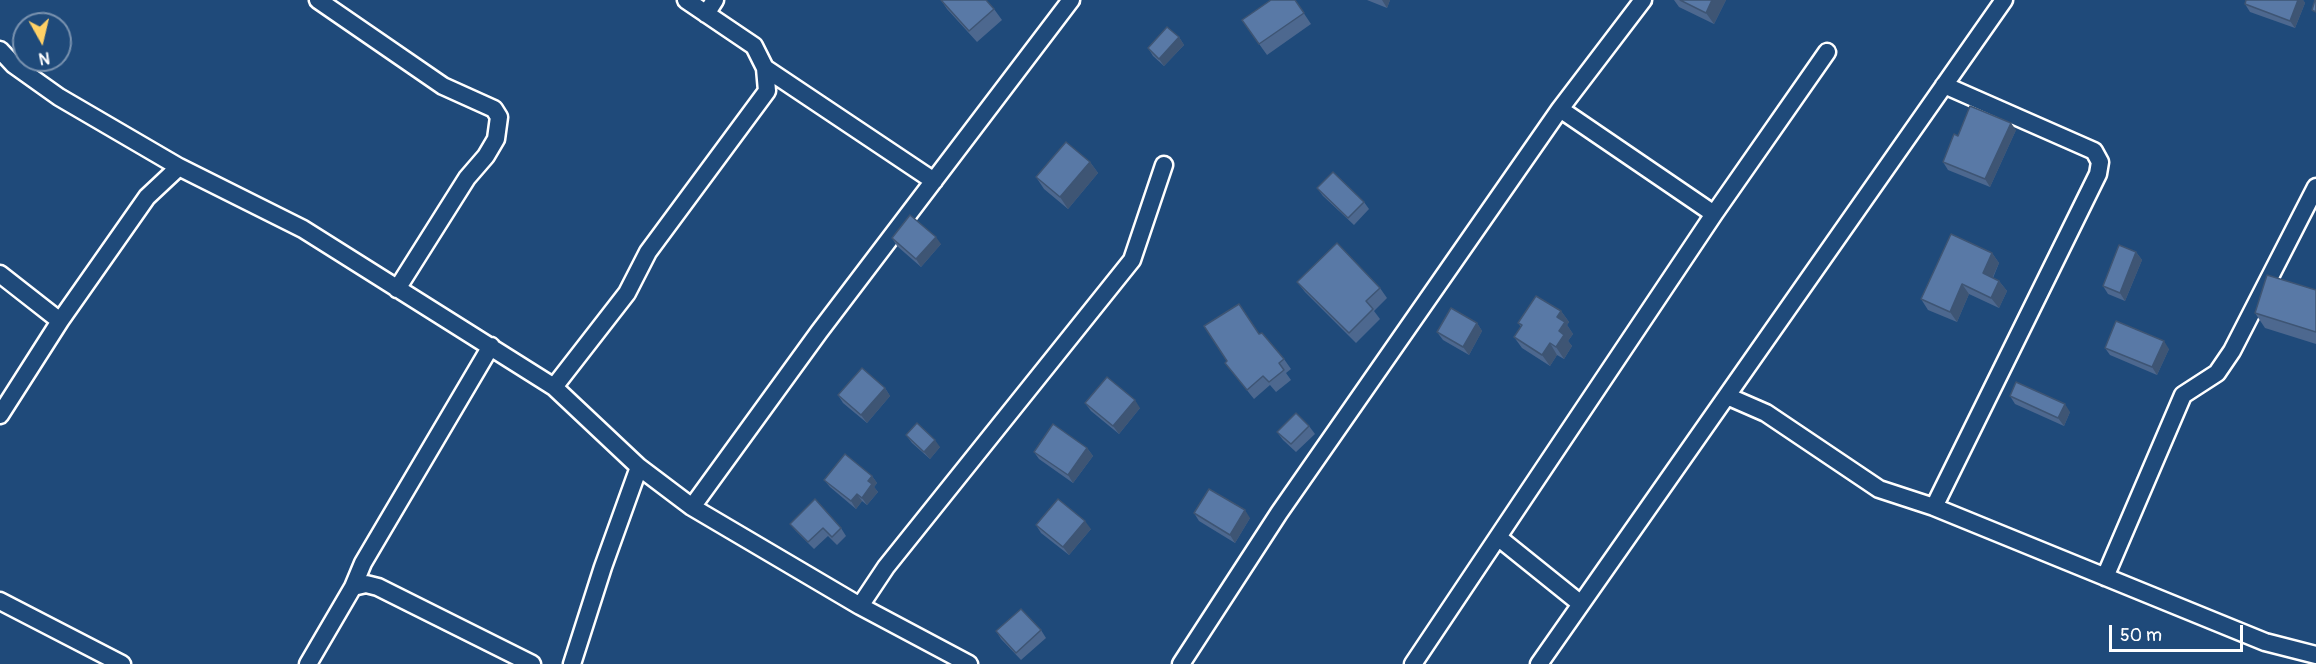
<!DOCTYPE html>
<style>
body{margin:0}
#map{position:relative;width:2316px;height:664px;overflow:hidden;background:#1f4a7a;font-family:Pangolin,sans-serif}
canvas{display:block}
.north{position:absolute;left:12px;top:12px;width:60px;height:60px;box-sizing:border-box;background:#1f4a7a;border:2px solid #7992af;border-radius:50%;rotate:172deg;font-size:16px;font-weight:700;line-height:24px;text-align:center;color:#fff}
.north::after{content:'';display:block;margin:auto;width:21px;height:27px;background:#ffd166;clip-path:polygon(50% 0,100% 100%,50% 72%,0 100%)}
.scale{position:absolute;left:2109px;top:625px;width:134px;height:27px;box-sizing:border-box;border:3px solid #fff;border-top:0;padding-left:8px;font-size:18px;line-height:21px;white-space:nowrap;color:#fff;-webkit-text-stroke:4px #1f4a7a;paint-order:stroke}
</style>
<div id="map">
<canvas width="2316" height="664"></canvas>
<div class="north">N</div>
<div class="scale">50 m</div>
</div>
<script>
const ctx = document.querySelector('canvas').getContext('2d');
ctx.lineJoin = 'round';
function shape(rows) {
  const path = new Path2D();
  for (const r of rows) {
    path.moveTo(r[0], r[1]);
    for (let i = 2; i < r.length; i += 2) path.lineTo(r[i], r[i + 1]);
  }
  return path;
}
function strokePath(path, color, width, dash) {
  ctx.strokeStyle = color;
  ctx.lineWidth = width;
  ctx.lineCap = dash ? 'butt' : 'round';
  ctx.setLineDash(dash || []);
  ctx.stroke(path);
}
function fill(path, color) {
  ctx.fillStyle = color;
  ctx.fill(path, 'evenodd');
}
const minor = shape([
 [318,0,443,86,494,109,499,117,496,139,486,156,467,178,397,289],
 [706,14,715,0],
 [0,50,14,65,59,97,179,167,303,229,554,387,639,467,692,507,860,606,969,664],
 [765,68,934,181],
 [1560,109,1714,214],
 [0,274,60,321],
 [554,387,627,293,648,252,767,91,765,68,754,46,686,0],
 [1727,396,1766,413,1879,489,1934,507,2265,642,2316,655],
 [0,415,60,321,147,197,179,167],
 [692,507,819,332,1071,0],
 [1934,507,2098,174,2100,162,2094,151,1944,85],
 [1499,538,1581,604],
 [2105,577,2183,395,2217,373,2232,351,2316,187],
 [353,587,363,563,491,346],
 [0,601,122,664],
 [860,606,886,567,1132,260,1164,165],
 [308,664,353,587,366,584,378,587,532,664],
 [572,664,603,567,639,467],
 [1181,664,1279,513,1560,109,1643,0],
 [1413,664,1714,214,1827,52],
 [1539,664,2004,0]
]);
strokePath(minor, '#fff', 21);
strokePath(minor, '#1f4a7a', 16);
fill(shape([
 [941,0,994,9,1002,20,977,42,947,9],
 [1295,0,1311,24,1267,55,1242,20],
 [1367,0,1390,0,1387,8],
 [1674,0,1726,0,1714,24,1679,7],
 [2246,0,2303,0,2305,3,2295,28,2250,12,2245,4],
 [1179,37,1184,45,1164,66,1153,56,1148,48],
 [2016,130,1990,187,1948,170,1943,162],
 [1090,162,1098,173,1068,209,1044,189,1036,177],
 [1317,188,1364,202,1369,209,1354,225,1323,196],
 [892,238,941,244,921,267,897,246],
 [2136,252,2142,260,2125,301,2108,294,2103,286],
 [1992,253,1999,263,1993,278,1999,281,2007,291,1999,308,1969,294,1957,322,1928,310,1921,299],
 [1297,282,1380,288,1387,298,1374,311,1380,319,1356,343,1305,292],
 [2316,290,2316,344,2265,328,2255,313],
 [1561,311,1569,322,1567,325,1573,334,1568,341,1572,346,1564,359,1557,355,1550,366,1522,348,1514,337,1521,327,1518,323],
 [1477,323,1482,331,1469,355,1443,340,1437,332],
 [1260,334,1284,359,1291,369,1286,373,1291,380,1276,392,1270,385,1254,399,1225,363],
 [2105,348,2169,349,2157,375,2110,355],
 [885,388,890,396,867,423,843,403,838,395],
 [2010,396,2070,412,2064,426,2015,404],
 [1085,403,1140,408,1119,434,1091,411],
 [1309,426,1315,434,1296,452,1283,440,1277,432],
 [906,435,940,447,930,459,912,443],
 [1087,448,1093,456,1073,483,1039,459,1034,452],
 [872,476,877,483,874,487,878,492,867,505,862,501,856,509,830,487,824,480],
 [1194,513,1250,518,1235,543,1199,521],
 [790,524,841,528,846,536,837,545,828,536,814,549,796,531],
 [1036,525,1091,529,1069,555,1041,533],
 [1041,630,1046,638,1021,660,1001,639,996,631]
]), '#4d688f');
fill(shape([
 [1382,0,1390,0,1387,8],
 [1712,0,1726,0,1714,24,1706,13],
 [2298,0,2303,0,2305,3,2295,28,2290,21],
 [1179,37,1184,45,1164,66,1159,59],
 [2011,123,2016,130,1990,187,1985,179],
 [1090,162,1098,173,1068,209,1060,197],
 [936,237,941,244,921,267,916,259],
 [2136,252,2142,260,2125,301,2120,293],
 [1992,253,1999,263,1990,283,1983,273],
 [1999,281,2007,291,1999,308,1991,298],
 [1962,284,1969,294,1957,322,1950,312],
 [1561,311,1569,322,1567,325,1573,334,1568,341,1572,346,1564,359,1556,347,1559,331,1557,317],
 [1477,323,1482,331,1469,355,1463,347],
 [2164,341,2169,349,2157,375,2152,367],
 [1550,343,1557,355,1550,366,1542,355],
 [885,388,890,396,867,423,861,415],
 [1135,400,1140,408,1119,434,1113,426],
 [2065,404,2070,412,2064,426,2058,418],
 [935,440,940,447,930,459,924,452],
 [1087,448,1093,456,1073,483,1068,475],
 [872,476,877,483,874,487,878,492,867,505,862,498,868,481],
 [857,494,862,501,856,509,851,501],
 [1245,510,1250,518,1235,543,1230,535],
 [1085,521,1091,529,1069,555,1063,547]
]), '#3e5574');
const building = shape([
 [941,0,986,0,994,9,969,31,941,0],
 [1271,0,1295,0,1304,13,1259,44,1242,20,1271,0],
 [1680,0,1712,0,1706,13,1680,0],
 [2246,0,2298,0,2290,21,2245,4,2246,0],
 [2315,0,2316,0,2316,12,2312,10,2315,0],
 [1167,27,1179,37,1159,59,1148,48,1167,27],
 [1970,106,2011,123,1985,179,1943,162,1954,134,1958,136,1970,106],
 [1066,142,1090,162,1060,197,1036,177,1066,142],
 [1333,172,1364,202,1348,218,1317,188,1333,172],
 [910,215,936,237,916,259,892,238,910,215],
 [1951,234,1992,253,1983,273,1999,281,1991,298,1962,284,1950,312,1921,299,1951,234],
 [1337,243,1380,288,1366,301,1373,309,1349,333,1297,282,1337,243],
 [2119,245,2136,252,2120,293,2103,286,2119,245],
 [2267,275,2316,290,2316,332,2255,313,2267,275],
 [1536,296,1561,311,1557,317,1565,322,1559,331,1564,335,1556,347,1550,343,1542,355,1514,337,1522,325,1518,323,1536,296],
 [1239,304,1259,334,1262,333,1284,359,1279,363,1284,370,1269,382,1263,376,1247,390,1225,363,1227,361,1204,326,1239,304],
 [1451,308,1477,323,1463,347,1437,332,1451,308],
 [2116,321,2164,341,2152,367,2105,348,2116,321],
 [862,368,885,388,861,415,838,395,862,368],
 [1107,377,1135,400,1113,426,1085,403,1107,377],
 [2016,382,2065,404,2058,418,2010,396,2016,382],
 [1296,413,1309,426,1291,444,1277,432,1296,413],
 [917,423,935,440,924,452,906,435,917,423],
 [1053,424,1087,448,1068,475,1034,452,1053,424],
 [845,454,872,476,868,481,872,484,862,498,857,494,851,501,824,480,845,454],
 [1209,489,1245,510,1230,535,1194,513,1209,489],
 [815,499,841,528,832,537,823,528,808,542,790,524,815,499],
 [1058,499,1085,521,1063,547,1036,525,1058,499],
 [1021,609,1041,630,1016,653,996,631,1021,609]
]);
fill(building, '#5979a6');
strokePath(building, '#3e5574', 1.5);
</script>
